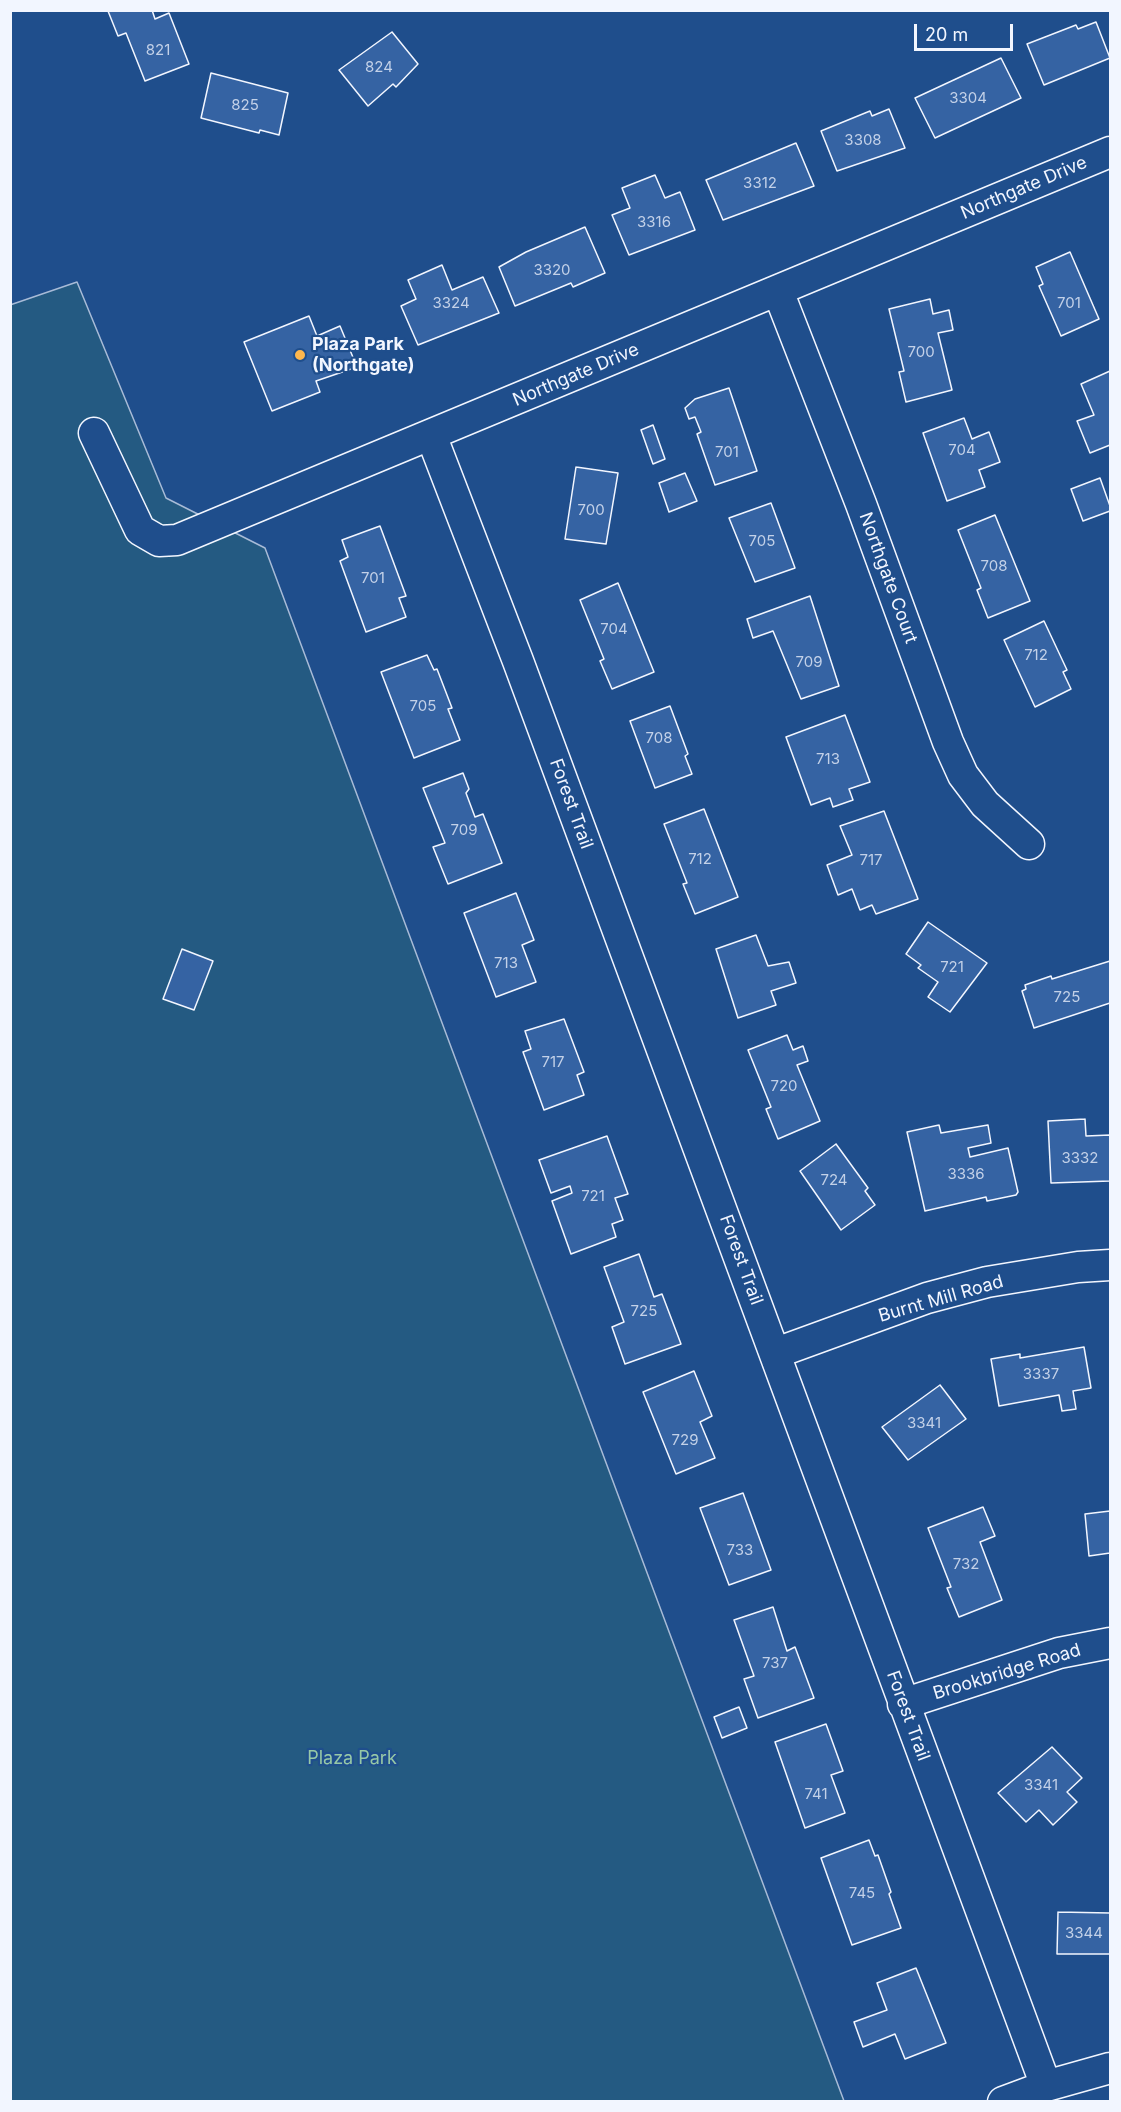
<!DOCTYPE html>
<style>
body{margin:0}
#map{position:relative;width:1121px;height:2112px;overflow:hidden;background:#1f4e8c;font-family:Inter,sans-serif}
canvas{display:block}
.frame{position:absolute;inset:0;border:12px solid #f2f6ff;pointer-events:none}
.scale{position:absolute;left:914px;top:24px;width:99px;height:27px;box-sizing:border-box;border:3px solid #f2f6ff;border-top:0;padding-left:8px;font-size:18px;line-height:21px;white-space:nowrap;color:#f2f6ff;-webkit-text-stroke:4px #1f4e8c;paint-order:stroke}
</style>
<div id="map">
<canvas width="1121" height="2112"></canvas>
<div class="frame"></div>
<div class="scale">20 m</div>
</div>
<script>
const ctx = document.querySelector('canvas').getContext('2d');
ctx.lineJoin = 'round';
function fill(path, color) {
  ctx.fillStyle = color;
  ctx.fill(path, 'evenodd');
}
function shape(rows) {
  const path = new Path2D();
  for (const r of rows) {
    path.moveTo(r[0], r[1]);
    for (let i = 2; i < r.length; i += 2) path.lineTo(r[i], r[i + 1]);
  }
  return path;
}
function strokePath(path, color, width, dash) {
  ctx.strokeStyle = color;
  ctx.lineWidth = width;
  ctx.lineCap = dash ? 'butt' : 'round';
  ctx.setLineDash(dash || []);
  ctx.stroke(path);
}
function label(font, color, halo, rows, align = 'center') {
  ctx.font = font + ' Inter,sans-serif';
  ctx.lineWidth = 4.5;
  ctx.setLineDash([]);
  ctx.textBaseline = 'middle';
  ctx.strokeStyle = halo;
  ctx.fillStyle = color;
  for (const [text, x, y, turn = 0] of rows) {
    ctx.save();
    ctx.translate(x, y);
    ctx.rotate((+turn || 0) * Math.PI / 180);
    ctx.textAlign = isNaN(turn) ? turn : align;
    if (halo) ctx.strokeText(text, 0, 0);
    ctx.fillText(text, 0, 0);
    ctx.restore();
  }
}
const green = shape([
 [77,282,166,498,265,548,844,2101,11,2101,10,305,77,282]
]);
fill(green, '#245a82');
strokePath(green, '#a8bbd7', 1.5);
const building = shape([
 [152,10,155,19,169,13,189,64,145,81,126,33,118,36,108,11,152,10],
 [1096,22,1110,58,1044,85,1027,44,1076,25,1078,29,1096,22],
 [392,32,418,64,396,87,393,84,368,106,339,70,392,32],
 [1001,58,1021,98,935,138,915,98,1001,58],
 [211,73,288,93,279,135,260,130,259,133,201,118,211,73],
 [889,109,905,148,837,171,821,131,870,111,872,116,889,109],
 [796,143,814,186,723,220,706,180,796,143],
 [655,175,665,198,680,192,695,230,629,255,612,215,630,208,622,188,655,175],
 [585,227,605,273,573,287,571,283,515,306,499,267,526,252,585,227],
 [1070,252,1099,319,1061,336,1039,286,1043,284,1036,267,1070,252],
 [442,265,452,290,483,277,499,313,418,345,401,306,416,299,408,280,442,265],
 [930,299,933,314,949,310,953,330,938,333,952,390,906,402,899,372,904,371,889,309,930,299],
 [309,316,317,336,340,326,357,367,316,381,320,392,272,411,244,342,309,316],
 [1110,371,1110,445,1090,453,1077,421,1094,415,1081,384,1110,371],
 [729,388,757,471,715,485,697,434,701,432,695,417,689,419,685,408,695,399,729,388],
 [964,418,972,439,989,432,1000,462,979,470,985,487,947,501,923,433,964,418],
 [653,425,665,459,653,464,641,430,653,425],
 [576,467,618,473,606,544,565,539,576,467],
 [685,473,697,501,669,512,659,483,685,473],
 [1100,478,1110,506,1110,511,1083,521,1071,489,1100,478],
 [771,503,795,568,755,582,729,518,771,503],
 [995,515,1030,601,988,618,977,590,981,588,958,530,995,515],
 [380,526,406,596,399,598,406,617,366,632,340,561,348,557,342,540,380,526],
 [618,583,654,672,612,689,600,661,604,659,580,600,618,583],
 [810,596,839,686,801,699,773,631,753,638,747,619,810,596],
 [1044,621,1067,670,1063,672,1071,689,1035,707,1004,640,1044,621],
 [427,655,434,670,437,669,452,708,448,709,460,740,414,758,381,672,427,655],
 [670,706,688,754,685,756,692,774,655,788,630,721,670,706],
 [845,715,870,782,849,789,853,800,833,807,830,798,811,805,786,737,845,715],
 [463,773,469,789,466,793,475,817,483,814,502,863,448,884,433,847,445,843,423,788,463,773],
 [704,809,738,897,695,914,683,884,687,883,664,824,704,809],
 [884,811,918,899,876,914,872,905,860,910,852,889,838,895,827,865,852,855,840,826,884,811],
 [516,893,534,940,522,945,536,982,496,997,464,913,516,893],
 [928,922,987,963,950,1012,928,997,938,982,918,968,921,965,906,954,928,922],
 [756,935,768,966,789,962,796,983,771,991,776,1005,738,1018,716,949,756,935],
 [182,949,213,961,194,1010,163,999,182,949],
 [1110,961,1110,1003,1034,1028,1022,991,1026,989,1025,985,1051,976,1052,979,1110,961],
 [564,1019,584,1072,577,1075,584,1095,544,1110,523,1052,531,1049,525,1031,564,1019],
 [787,1035,793,1050,803,1046,808,1061,797,1065,820,1121,778,1139,766,1109,771,1107,748,1050,787,1035],
 [1085,1119,1086,1136,1110,1135,1110,1181,1051,1183,1048,1121,1085,1119],
 [939,1125,941,1133,988,1125,991,1143,968,1148,970,1157,1008,1148,1018,1192,1016,1195,987,1201,986,1197,925,1211,907,1132,939,1125],
 [607,1136,628,1194,615,1198,623,1220,612,1224,616,1237,571,1254,552,1201,572,1193,570,1186,551,1193,539,1160,607,1136],
 [836,1144,868,1188,865,1191,875,1205,841,1230,800,1171,836,1144],
 [639,1254,654,1297,662,1294,681,1344,625,1364,612,1327,624,1322,604,1267,639,1254],
 [1084,1347,1091,1388,1073,1391,1076,1409,1062,1411,1059,1395,999,1406,991,1359,1020,1354,1020,1358,1084,1347],
 [694,1371,712,1416,700,1422,715,1458,676,1474,643,1392,694,1371],
 [940,1385,966,1419,908,1460,882,1427,940,1385],
 [743,1493,771,1570,729,1585,700,1508,743,1493],
 [983,1507,995,1536,980,1542,1002,1600,959,1617,947,1588,951,1587,928,1528,983,1507],
 [1110,1511,1110,1553,1089,1556,1085,1514,1110,1511],
 [773,1607,787,1651,795,1647,814,1698,758,1718,744,1679,754,1676,734,1620,773,1607],
 [739,1707,747,1728,722,1738,714,1717,739,1707],
 [826,1724,843,1771,831,1775,845,1813,805,1828,775,1742,826,1724],
 [1052,1747,1082,1778,1067,1792,1077,1802,1053,1825,1039,1810,1026,1822,998,1793,1052,1747],
 [869,1840,875,1856,878,1855,891,1892,889,1894,901,1928,852,1945,821,1858,869,1840],
 [1058,1912,1110,1913,1110,1954,1057,1954,1058,1912],
 [916,1968,946,2043,905,2059,895,2034,863,2047,854,2022,887,2010,877,1983,916,1968]
]);
fill(building, '#3563a3');
strokePath(building, '#f2f6ff', 1.5);
const minor = shape([
 [778,291,861,504,948,742,963,775,985,804,1029,844],
 [94,433,140,530,159,541,177,540,1110,152],
 [431,435,518,661,1046,2086],
 [776,1353,927,1298,987,1282,1078,1267,1110,1265],
 [903,1704,1059,1653,1110,1643],
 [1003,2102,1046,2086,1110,2068]
]);
strokePath(minor, '#f2f6ff', 33);
strokePath(minor, '#1f4e8c', 30);
for (const [x, y, r, color] of [
 [300,355,6,"#ffb74d"]
]) {
  const dot = new Path2D();
  dot.arc(x, y, r, 0, 2 * Math.PI);
  ctx.fillStyle = color;
  ctx.fill(dot);
  strokePath(dot, '#1f4e8c', 2);
}
label('15px', '#c3d1e8', null, [
 ["821",158,50],
 ["824",379,67],
 ["3304",968,98],
 ["825",245,105],
 ["3308",863,140],
 ["3312",760,183],
 ["3316",654,222],
 ["3320",552,270],
 ["3324",451,303],
 ["701",1069,303],
 ["700",921,352],
 ["704",962,450],
 ["701",727,452],
 ["700",591,510],
 ["705",762,541],
 ["708",994,566],
 ["701",373,578],
 ["704",614,629],
 ["712",1036,655],
 ["709",809,662],
 ["705",423,706],
 ["708",659,738],
 ["713",828,759],
 ["709",464,830],
 ["712",700,859],
 ["717",871,860],
 ["713",506,963],
 ["721",952,967],
 ["725",1067,997],
 ["717",553,1062],
 ["720",784,1086],
 ["3332",1080,1158],
 ["3336",966,1174],
 ["724",834,1180],
 ["721",593,1196],
 ["725",644,1311],
 ["3337",1041,1374],
 ["3341",924,1423],
 ["729",685,1440],
 ["733",740,1550],
 ["732",966,1564],
 ["737",775,1663],
 ["3341",1041,1785],
 ["741",816,1794],
 ["745",862,1893],
 ["3344",1084,1933]
]);
label('18px', '#f2f6ff', '#1f4e8c', [
 ["Northgate Drive",1024,188,-23],
 ["Northgate Drive",576,375,-23],
 ["Northgate Court",888,578,70],
 ["Forest Trail",571,804,70],
 ["Forest Trail",741,1260,70],
 ["Burnt Mill Road",941,1299,-16],
 ["Brookbridge Road",1007,1672,-17],
 ["Forest Trail",908,1716,70]
]);
label('bold 18px', '#f2f6ff', '#1f4e8c', [
 ["Plaza Park",312,345],
 ["(Northgate)",312,366]
], 'left');
label('18px', '#97c8a6', '#1f4e8c', [
 ["Plaza Park",352,1759]
]);
</script>
